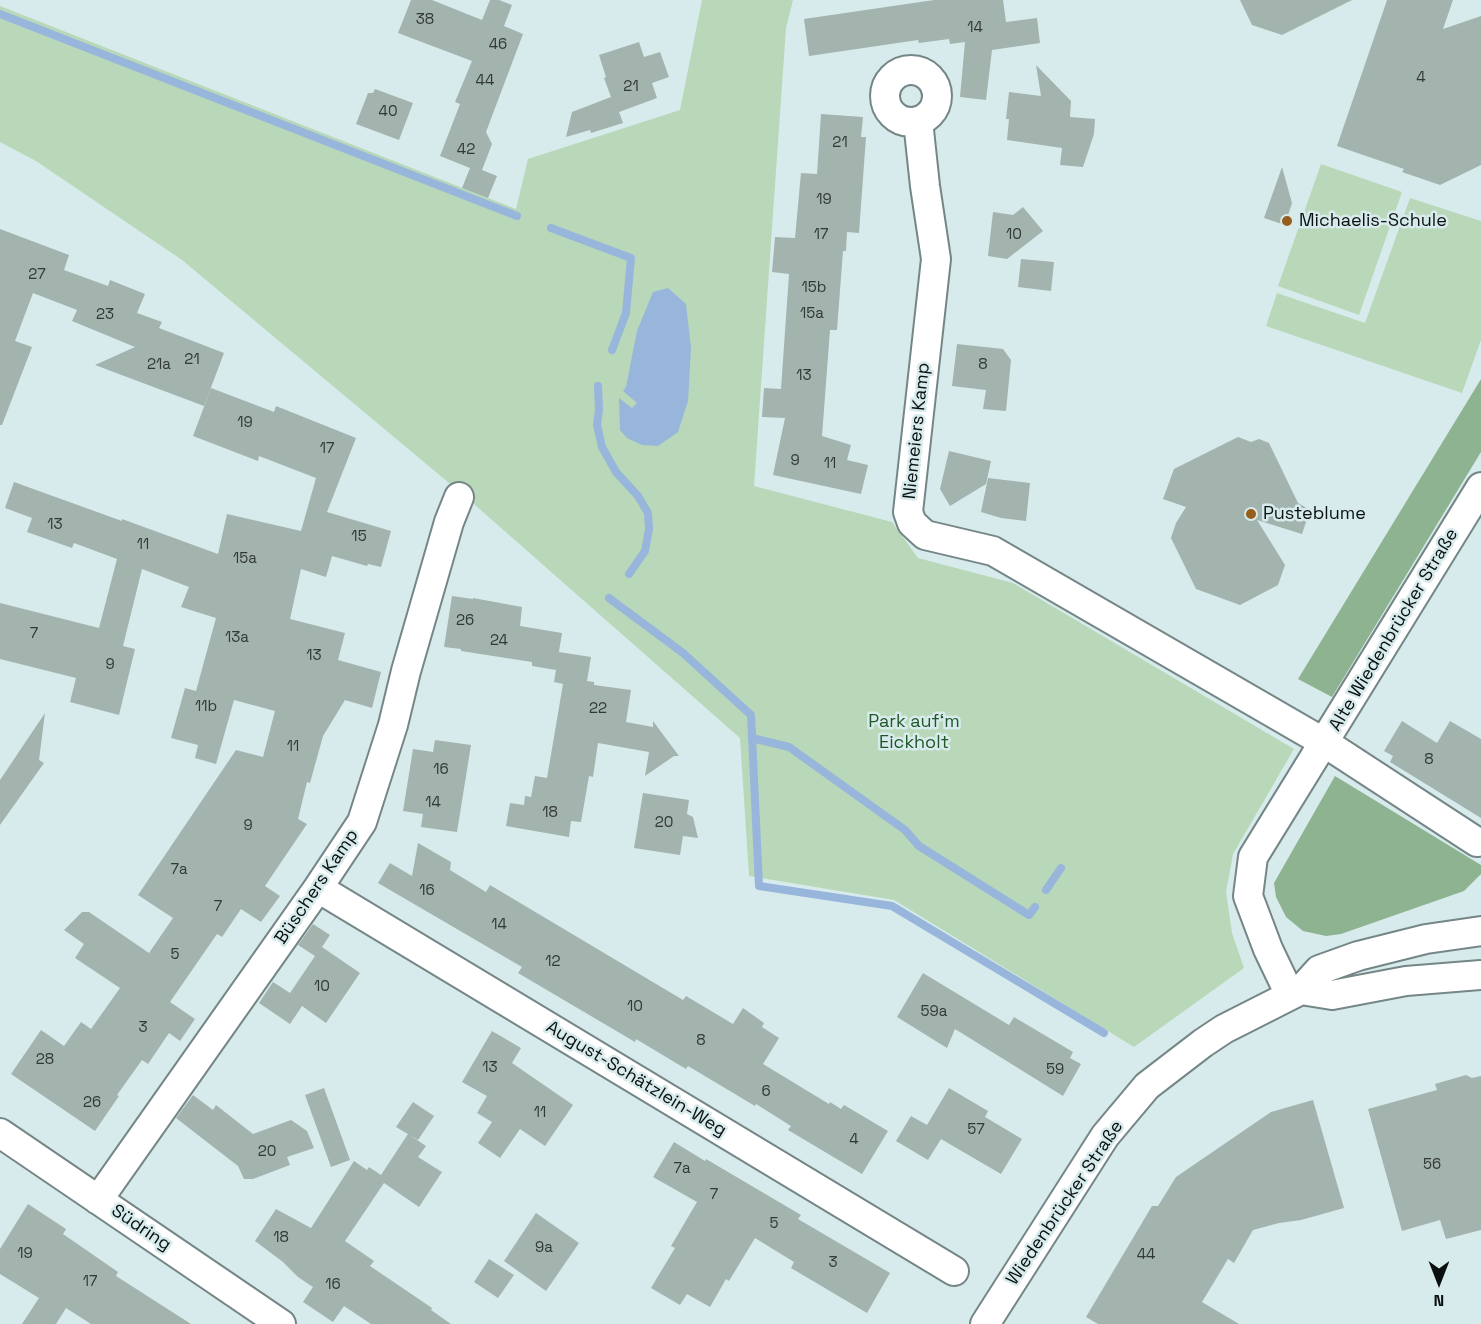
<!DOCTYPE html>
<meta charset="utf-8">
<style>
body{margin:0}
#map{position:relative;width:1481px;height:1324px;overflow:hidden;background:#d8ebec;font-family:"Space Grotesk",sans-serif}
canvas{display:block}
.north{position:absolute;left:1409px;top:1252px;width:60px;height:60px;-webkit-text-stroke:4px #d8ebec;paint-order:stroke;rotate:180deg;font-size:16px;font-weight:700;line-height:24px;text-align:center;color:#0a1010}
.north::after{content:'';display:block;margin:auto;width:21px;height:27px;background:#0a1010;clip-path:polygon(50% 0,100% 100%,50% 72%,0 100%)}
</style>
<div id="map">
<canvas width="1481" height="1324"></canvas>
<div class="north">N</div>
</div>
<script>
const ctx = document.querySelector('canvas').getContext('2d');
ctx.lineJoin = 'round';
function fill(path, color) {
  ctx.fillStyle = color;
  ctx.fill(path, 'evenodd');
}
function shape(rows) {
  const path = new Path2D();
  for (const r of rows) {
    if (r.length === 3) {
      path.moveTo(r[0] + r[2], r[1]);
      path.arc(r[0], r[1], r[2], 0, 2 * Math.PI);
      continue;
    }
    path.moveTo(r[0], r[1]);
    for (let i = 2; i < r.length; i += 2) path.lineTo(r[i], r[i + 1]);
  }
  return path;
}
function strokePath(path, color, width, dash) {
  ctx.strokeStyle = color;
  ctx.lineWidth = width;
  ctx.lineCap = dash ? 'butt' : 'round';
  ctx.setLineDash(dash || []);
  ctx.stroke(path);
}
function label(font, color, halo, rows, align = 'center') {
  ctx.font = font + ' "Space Grotesk",sans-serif';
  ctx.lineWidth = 5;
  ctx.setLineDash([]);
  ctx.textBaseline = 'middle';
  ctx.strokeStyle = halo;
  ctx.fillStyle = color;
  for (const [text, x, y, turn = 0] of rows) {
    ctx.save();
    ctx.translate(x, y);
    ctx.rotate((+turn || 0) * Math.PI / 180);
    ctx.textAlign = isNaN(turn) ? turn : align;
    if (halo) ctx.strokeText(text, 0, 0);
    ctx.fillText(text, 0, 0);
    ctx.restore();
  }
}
fill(shape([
 [702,0,793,0,786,28,754,486,892,522,918,558,1013,583,1294,749,1233,854,1226,892,1232,933,1244,968,1134,1047,894,900,749,876,740,738,467,498,182,260,36,161,0,142,0,6,516,209,528,159,680,110],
 [1321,164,1402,192,1359,315,1278,286],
 [1410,198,1481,221,1481,340,1462,393,1266,326,1277,293,1365,323]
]), '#b8d8b9');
fill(shape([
 [1481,379,1481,452,1332,697,1298,679],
 [1335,776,1481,865,1481,874,1464,891,1341,934,1326,936,1303,931,1286,917,1276,897,1274,883]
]), '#8eb390');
fill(shape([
 [668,288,686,304,691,348,688,401,678,432,658,446,642,445,627,438,620,430,619,398,632,408,637,403,623,391,626,387,637,331,653,292]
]), '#98b5dc');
strokePath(shape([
 [0,14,517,216],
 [551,228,631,258,626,313,612,350],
 [598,386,599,410,597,425,602,447,616,472,638,496,648,513,649,529,645,551,629,574],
 [609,598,683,653,751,715,759,886,892,906,1104,1033],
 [752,738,789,747,905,830,919,846,1029,915,1035,907],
 [1046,890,1061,868]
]), '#98b5dc', 8);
fill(shape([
 [411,0,432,0,482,20,490,0,499,0,512,5,504,26,523,34,486,132,492,144,482,170,497,176,488,198,462,188,470,168,440,156,460,104,455,102,472,61,398,33],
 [934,0,1003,0,1006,22,1037,18,1040,43,992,50,986,100,960,97,965,42,950,44,949,39,919,43,918,40,809,56,804,19],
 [1240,0,1352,0,1282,35,1252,25],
 [1387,0,1453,0,1443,29,1481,16,1481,165,1440,185,1402,172,1404,169,1337,146],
 [639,42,644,57,660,52,669,77,652,83,657,98,619,112,623,123,591,133,590,130,566,137,572,112,611,97,604,78,606,77,599,55],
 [1036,65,1071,101,1070,117,1095,119,1094,134,1083,167,1060,165,1062,148,1007,140,1009,119,1006,119,1009,92,1041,96],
 [375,89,413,103,399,140,356,124,368,93,373,93],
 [821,114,863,117,861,137,866,137,859,233,847,232,846,251,843,251,837,330,830,330,822,436,851,445,847,460,868,465,861,494,773,475,785,418,762,417,764,388,781,389,789,274,772,272,775,237,795,238,801,173,817,174],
 [1282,167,1292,203,1285,225,1264,218],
 [1023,207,1043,231,1007,259,988,256,993,212,1013,215],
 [0,229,69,255,64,270,108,286,110,280,145,294,137,313,162,322,159,328,224,353,204,406,95,365,135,347,72,321,77,310,33,293,15,341,32,347,2,425,0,425],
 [1021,259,1054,262,1051,291,1018,287],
 [957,344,1003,349,1011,360,1006,411,983,409,986,390,952,386],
 [211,388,274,412,276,406,356,438,327,512,391,531,381,567,368,564,367,566,332,556,326,577,301,569,290,619,345,633,338,660,381,672,372,708,345,700,323,736,310,783,307,782,298,819,307,824,265,886,280,896,261,922,241,909,222,937,217,934,170,1002,195,1019,180,1041,169,1033,148,1064,142,1060,117,1095,119,1096,95,1131,11,1074,41,1030,64,1046,81,1022,91,1029,120,988,75,958,84,944,64,930,82,912,89,912,149,953,173,918,138,895,236,750,263,757,275,711,234,700,216,764,195,758,198,745,171,738,185,688,196,691,216,618,181,607,189,587,142,569,123,646,135,649,119,715,70,702,76,678,0,659,0,603,99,628,117,559,74,543,72,548,27,532,32,518,5,508,14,482,122,521,122,519,218,554,227,514,301,531,316,478,259,456,258,461,193,436],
 [1238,437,1251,442,1259,439,1269,443,1298,503,1310,510,1302,534,1257,520,1285,565,1278,585,1240,605,1196,589,1171,538,1176,523,1186,507,1163,499,1174,469],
 [949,451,991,461,986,484,950,506,940,489],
 [988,478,1030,483,1026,521,1001,518,981,512],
 [452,596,473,599,473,598,522,607,520,626,562,633,556,670,532,666,532,662,461,651,461,649,444,647],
 [559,652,591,657,587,681,594,682,594,685,631,690,626,722,653,727,653,721,679,756,674,756,645,776,649,752,598,743,593,777,589,776,581,822,571,821,569,837,506,826,510,803,524,805,525,796,531,797,535,776,547,778,563,684,554,682],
 [45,713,39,760,44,763,0,825,0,780],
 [1402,721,1437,743,1450,721,1481,739,1481,818,1390,762,1393,756,1384,751],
 [435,740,471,745,457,832,421,827,423,814,403,811,413,749,433,752],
 [643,793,689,800,687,814,693,817,698,838,683,836,680,855,634,848],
 [418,843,451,862,450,870,486,892,490,885,683,1000,686,996,733,1024,743,1008,764,1023,762,1027,779,1038,763,1064,829,1104,830,1102,841,1109,844,1105,888,1131,862,1174,788,1130,791,1126,756,1104,755,1106,688,1066,686,1069,636,1039,635,1042,518,973,522,967,378,883,390,863,412,876],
 [313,924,330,935,322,947,360,973,326,1023,302,1006,290,1024,259,1003,273,982,290,993,315,956,298,945],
 [923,973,1009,1025,1014,1017,1073,1052,1070,1058,1081,1064,1063,1096,955,1029,947,1048,897,1017],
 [492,1031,521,1048,512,1063,573,1105,545,1146,520,1129,500,1158,478,1143,492,1122,477,1113,487,1096,462,1082],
 [1466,1075,1472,1078,1481,1076,1481,1230,1446,1239,1440,1220,1402,1231,1368,1109,1437,1090,1435,1084],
 [324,1088,350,1160,331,1167,305,1095],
 [949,1088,988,1111,985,1117,1022,1139,1001,1174,941,1139,928,1160,896,1141,911,1116,927,1125],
 [193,1095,213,1110,216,1105,253,1134,291,1120,307,1131,314,1148,287,1157,290,1165,253,1179,244,1179,238,1166,176,1118],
 [1313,1100,1344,1208,1301,1220,1279,1223,1253,1230,1234,1263,1228,1259,1202,1302,1239,1324,1098,1324,1086,1317,1152,1206,1158,1206,1176,1177,1271,1112],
 [413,1102,434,1116,418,1140,396,1127],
 [408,1134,426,1146,418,1157,442,1172,419,1207,384,1183,345,1241,374,1261,370,1266,432,1308,431,1310,451,1324,371,1324,344,1306,333,1322,303,1302,313,1287,298,1277,283,1262,255,1241,276,1209,311,1228,354,1161,367,1170,369,1167,381,1175],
 [674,1142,705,1161,706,1159,801,1215,798,1219,890,1273,867,1313,791,1268,794,1262,755,1238,729,1281,726,1279,710,1307,687,1294,680,1305,651,1288,675,1248,671,1246,697,1202,653,1177],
 [28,1204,66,1229,63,1234,118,1272,116,1276,191,1324,91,1324,66,1308,56,1324,22,1324,39,1298,0,1274,0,1249],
 [536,1213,579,1243,546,1291,504,1261],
 [489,1259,514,1275,498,1298,474,1282]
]), '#a3b3ae');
const minor = shape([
 [911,96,26],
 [918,121,925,186,936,259,908,512,912,523,925,535,993,551,1325,743,1477,842],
 [318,888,954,1271],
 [1301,990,1332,995,1406,981,1481,975],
 [1290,995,1268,949,1248,896,1253,857,1481,487],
 [0,1133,281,1324],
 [98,1200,318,888,362,822,393,725,406,671,449,522,459,497],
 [985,1324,1105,1136,1147,1086,1203,1043,1224,1029,1301,990,1319,970,1358,956,1426,939,1481,931]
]);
strokePath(minor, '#758687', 32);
strokePath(minor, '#fff', 28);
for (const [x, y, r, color] of [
 [1287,221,6,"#975d1c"],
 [1251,514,6,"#975d1c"]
]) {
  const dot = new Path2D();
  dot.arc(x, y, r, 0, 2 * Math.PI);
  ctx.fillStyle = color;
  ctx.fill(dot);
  strokePath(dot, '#d8ebec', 2);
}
label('15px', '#303938', null, [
 ["38",425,20],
 ["14",975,28],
 ["46",498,45],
 ["4",1421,78],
 ["44",485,81],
 ["21",631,87],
 ["40",388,112],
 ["21",840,143],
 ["42",466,150],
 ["19",824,200],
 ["17",821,235],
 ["10",1014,235],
 ["27",37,275],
 ["15b",814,288],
 ["15a",812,314],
 ["23",105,315],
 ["21",192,360],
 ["21a",159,365],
 ["8",983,365],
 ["13",804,376],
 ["19",245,423],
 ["17",327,449],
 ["9",795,461],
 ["11",830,464],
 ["13",55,525],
 ["15",359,537],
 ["11",143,545],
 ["15a",245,559],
 ["26",465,621],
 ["7",34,634],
 ["13a",237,638],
 ["24",499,641],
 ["13",314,656],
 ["9",110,665],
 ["11b",206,707],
 ["22",598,709],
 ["11",293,747],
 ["8",1429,760],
 ["16",441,770],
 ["14",433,803],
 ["18",550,813],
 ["20",664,823],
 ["9",248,826],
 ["7a",179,870],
 ["16",427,891],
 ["7",218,907],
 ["14",499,925],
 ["5",175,955],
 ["12",553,962],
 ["10",322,987],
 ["10",635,1007],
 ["59a",934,1012],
 ["3",143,1028],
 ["8",701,1041],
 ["28",45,1060],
 ["13",490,1068],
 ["59",1055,1070],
 ["6",766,1092],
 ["26",92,1103],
 ["11",540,1113],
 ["57",976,1130],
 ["4",854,1140],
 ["20",267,1152],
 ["56",1432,1165],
 ["7a",682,1169],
 ["7",714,1195],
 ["5",774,1224],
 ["18",281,1238],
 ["9a",544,1248],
 ["19",25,1254],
 ["44",1146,1255],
 ["3",833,1263],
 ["17",90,1282],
 ["16",333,1285]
]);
label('18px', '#0a1010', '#d8ebec', [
 ["Michaelis-Schule",1299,221],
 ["Pusteblume",1263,514]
], 'left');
label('18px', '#0a1010', '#d8ebec', [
 ["Niemeiers Kamp",917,431,-84],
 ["Alte Wiedenbrücker Straße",1394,630,-59],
 ["Büschers Kamp",317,887,-56],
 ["August-Schätzlein-Weg",636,1079,31],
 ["Wiedenbrücker Straße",1065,1203,-56],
 ["Südring",141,1228,34]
]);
label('18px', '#205728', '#d8ebec', [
 ["Park auf‘m",914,722],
 ["Eickholt",914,743]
]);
</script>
